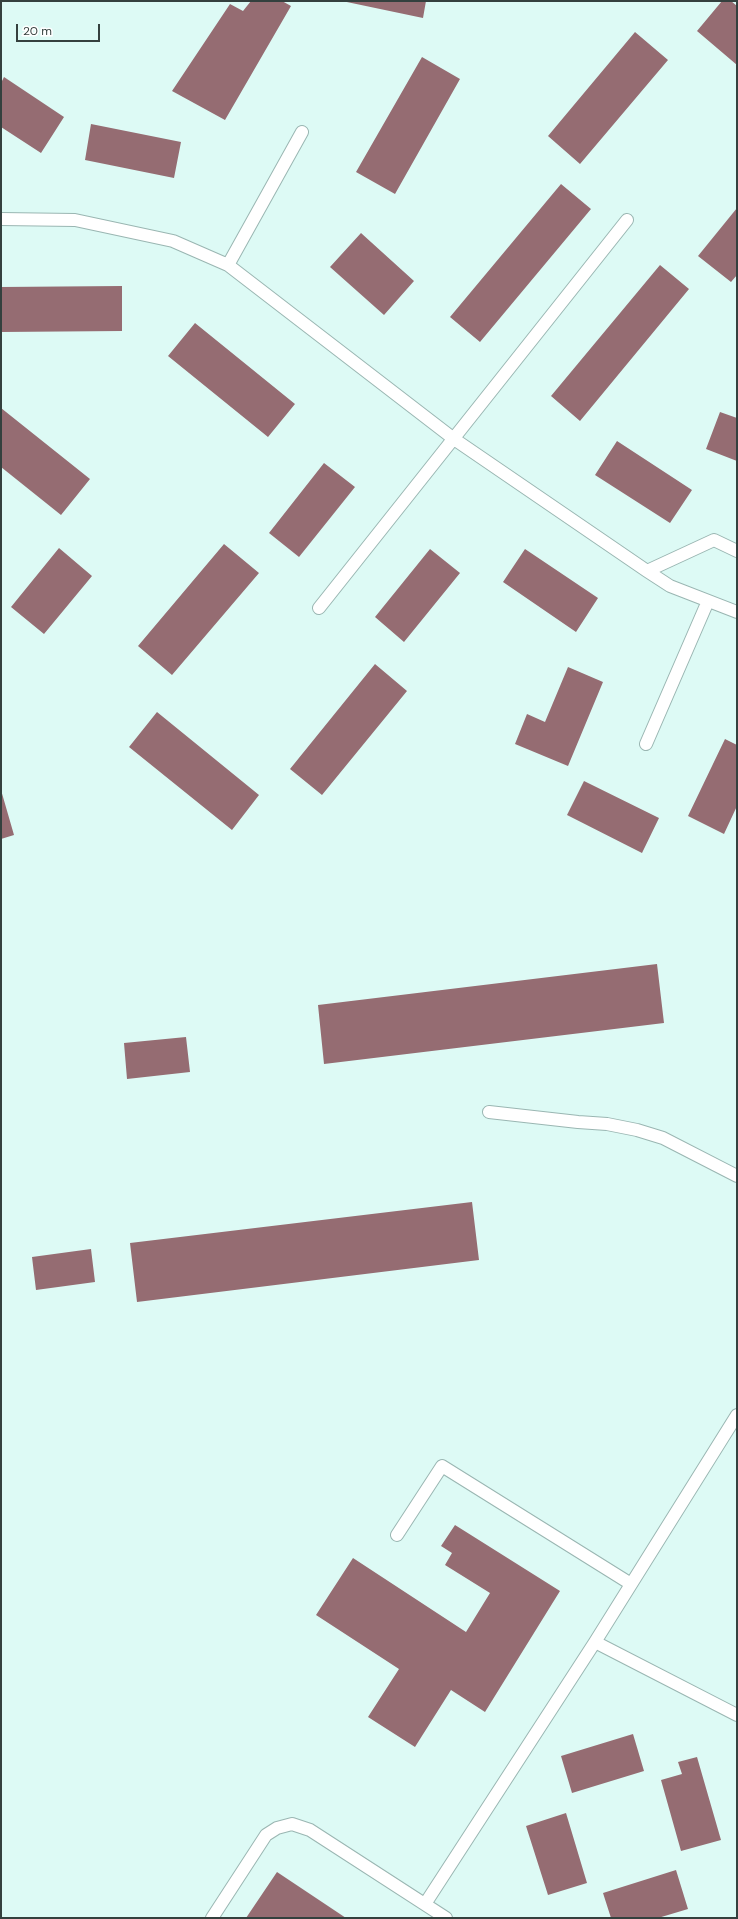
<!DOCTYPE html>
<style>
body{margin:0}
#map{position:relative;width:738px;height:1919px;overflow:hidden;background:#ddfaf5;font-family:"DM Sans",sans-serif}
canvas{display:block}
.frame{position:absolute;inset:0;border:2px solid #34403e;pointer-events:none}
.scale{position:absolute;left:16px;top:24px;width:84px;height:18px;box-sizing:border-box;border:2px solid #34403e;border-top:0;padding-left:5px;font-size:12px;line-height:14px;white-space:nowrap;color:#34403e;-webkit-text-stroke:3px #fff;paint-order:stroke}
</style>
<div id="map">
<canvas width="738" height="1919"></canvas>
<div class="frame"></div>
<div class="scale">20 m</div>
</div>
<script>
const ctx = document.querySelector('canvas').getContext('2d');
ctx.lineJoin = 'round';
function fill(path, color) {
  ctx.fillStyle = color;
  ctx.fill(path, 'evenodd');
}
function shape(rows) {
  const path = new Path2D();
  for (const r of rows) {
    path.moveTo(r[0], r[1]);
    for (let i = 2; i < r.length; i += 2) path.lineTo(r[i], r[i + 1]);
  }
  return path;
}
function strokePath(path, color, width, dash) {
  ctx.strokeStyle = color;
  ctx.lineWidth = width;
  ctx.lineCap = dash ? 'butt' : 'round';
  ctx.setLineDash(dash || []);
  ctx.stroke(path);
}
fill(shape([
 [251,1,282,1,291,6,225,120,172,91,230,4,243,11],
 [342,1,426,1,423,18],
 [722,1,731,1,737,6,737,65,697,31],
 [635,32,668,60,580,164,548,136],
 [422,57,460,79,395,194,356,172],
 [4,77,64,117,41,153,1,127,1,83],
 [91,124,181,142,174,178,85,160],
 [561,184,591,209,480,342,450,317],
 [737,208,737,275,731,282,698,256],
 [361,233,414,281,384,315,330,267],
 [660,265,689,289,580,421,551,396],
 [122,286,122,331,1,332,1,287],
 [195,323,295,404,268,437,168,356],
 [1,408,90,479,61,515,1,467],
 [720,412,737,418,737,461,706,449],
 [617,441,692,490,670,523,595,475],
 [324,463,355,487,299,557,269,533],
 [224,544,259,573,172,675,138,646],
 [59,548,92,576,44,634,11,607],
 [430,549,460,573,404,642,375,617],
 [525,549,598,598,576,632,503,582],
 [375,664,407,691,322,795,290,769],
 [568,667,603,682,568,766,515,744,527,714,545,722],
 [157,712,259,795,232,830,129,747],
 [725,739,737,745,737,806,724,834,688,816],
 [584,781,659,818,642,853,567,815],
 [1,790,14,835,1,839],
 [657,964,664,1023,324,1064,318,1005],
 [186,1037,190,1072,127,1079,124,1043],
 [472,1202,479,1260,137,1302,130,1243],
 [91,1249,95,1282,36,1290,32,1257],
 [455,1525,560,1591,485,1712,451,1690,415,1747,368,1717,399,1669,316,1615,353,1558,466,1632,490,1593,445,1565,452,1553,441,1546],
 [633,1734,644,1771,572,1793,561,1756],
 [697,1757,721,1840,681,1851,661,1780,682,1774,678,1762],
 [566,1813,587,1883,548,1895,526,1826],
 [676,1870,688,1909,658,1918,611,1918,603,1893],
 [277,1872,346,1918,246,1918]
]), '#956c72');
const lane = shape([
 [1,219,75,220,173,241,228,265,454,439,647,571,670,586,737,612],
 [228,265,302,132],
 [647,571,714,540,737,551],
 [319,608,627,220],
 [646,744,708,601],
 [489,1112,578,1122,607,1124,637,1130,663,1138,737,1176],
 [397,1535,442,1466,631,1584],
 [595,1642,737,1715],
 [425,1904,595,1642,737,1415],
 [212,1918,266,1835,277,1828,292,1824,310,1830,446,1918]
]);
strokePath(lane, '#9ab6b2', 14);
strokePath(lane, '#fff', 12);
</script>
